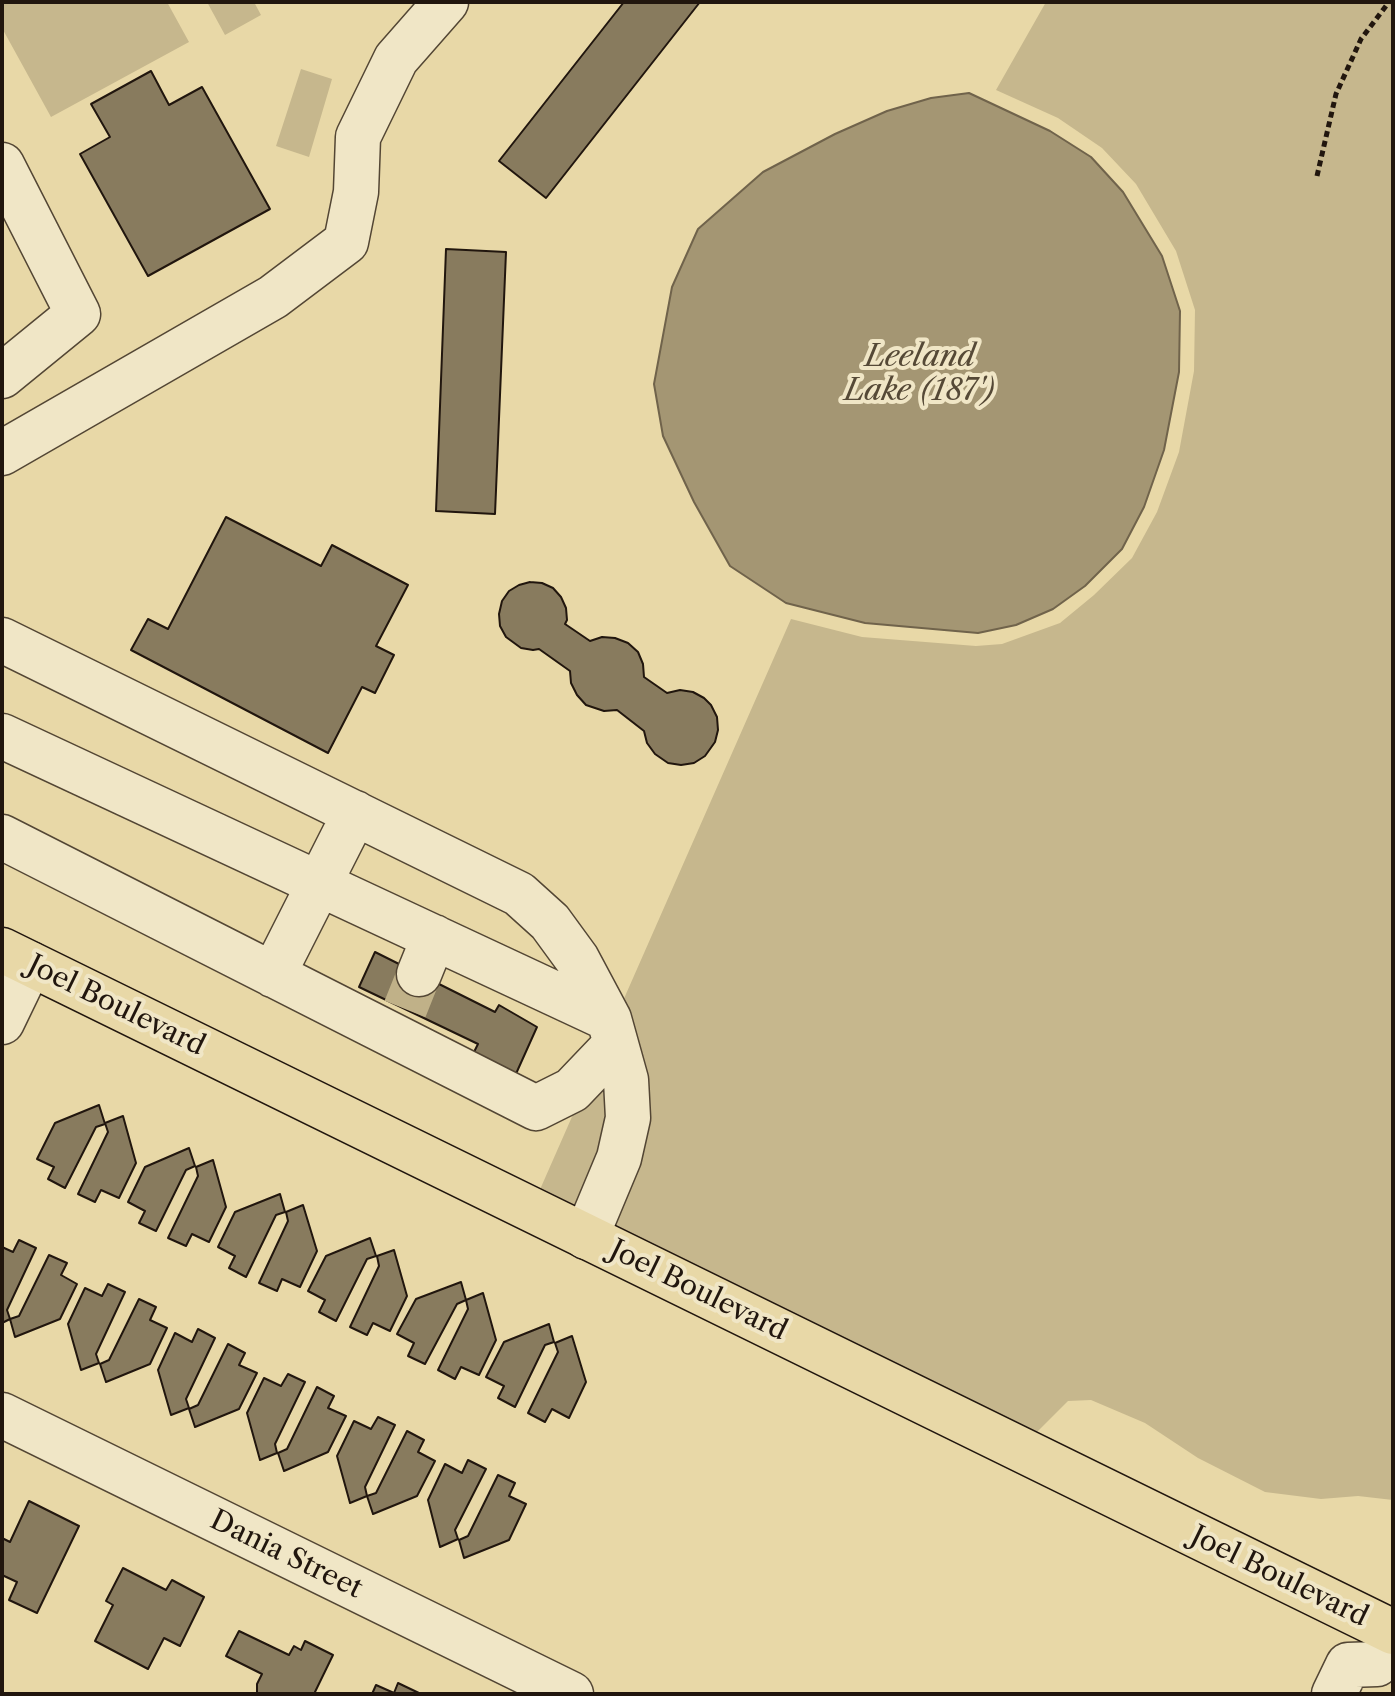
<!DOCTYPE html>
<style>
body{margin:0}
#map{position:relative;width:1395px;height:1696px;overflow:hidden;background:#e8d8a7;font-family:"Libre Caslon Text",serif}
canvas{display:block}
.frame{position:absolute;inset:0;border:4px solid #21160e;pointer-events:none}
</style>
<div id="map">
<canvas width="1395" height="1696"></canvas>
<div class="frame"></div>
</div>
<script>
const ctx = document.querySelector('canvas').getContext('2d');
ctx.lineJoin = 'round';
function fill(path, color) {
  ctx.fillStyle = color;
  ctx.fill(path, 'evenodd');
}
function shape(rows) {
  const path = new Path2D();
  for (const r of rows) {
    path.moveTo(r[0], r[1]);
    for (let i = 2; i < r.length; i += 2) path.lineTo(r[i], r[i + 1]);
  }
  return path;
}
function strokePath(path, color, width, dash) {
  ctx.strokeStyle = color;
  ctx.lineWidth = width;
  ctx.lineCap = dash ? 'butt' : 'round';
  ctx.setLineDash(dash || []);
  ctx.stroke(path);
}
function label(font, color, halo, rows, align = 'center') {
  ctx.font = font + ' "Libre Caslon Text",serif';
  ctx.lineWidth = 8;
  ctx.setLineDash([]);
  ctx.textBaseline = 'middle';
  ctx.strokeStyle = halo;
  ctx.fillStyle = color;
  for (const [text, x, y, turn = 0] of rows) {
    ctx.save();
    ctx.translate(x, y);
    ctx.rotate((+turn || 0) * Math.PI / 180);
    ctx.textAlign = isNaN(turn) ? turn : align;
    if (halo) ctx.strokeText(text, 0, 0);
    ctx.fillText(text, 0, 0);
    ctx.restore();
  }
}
fill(shape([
 [2,2,167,2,189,42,51,117,2,28],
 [207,2,254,2,261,15,225,35],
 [1046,2,1393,2,1393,1500,1358,1496,1321,1499,1265,1492,1198,1458,1145,1423,1091,1400,1068,1401,1032,1437,538,1194,791,619,862,637,976,646,1002,644,1060,623,1094,595,1132,558,1157,512,1179,452,1194,371,1195,310,1176,251,1136,184,1102,148,1058,118,996,90],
 [301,69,332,79,309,157,276,146]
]), '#c6b78d');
const water = shape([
 [969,93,1050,131,1091,157,1123,192,1162,256,1180,311,1179,372,1164,450,1144,507,1122,549,1085,586,1053,609,1016,625,978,633,865,623,786,603,730,566,694,502,663,436,654,384,672,287,698,229,763,172,835,134,887,111,931,98,969,93]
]);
fill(water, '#a49673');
strokePath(water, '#70634b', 2);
const building = shape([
 [624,2,700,2,546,198,499,161,624,2],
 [151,71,169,105,202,87,270,209,148,276,80,154,110,137,91,104,151,71],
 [446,249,506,252,495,514,436,511,446,249],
 [226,517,321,566,332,545,408,585,376,646,394,655,375,693,362,687,328,753,131,650,148,619,168,629,226,517],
 [530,582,542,583,553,588,561,597,566,608,567,620,565,624,590,641,602,637,615,638,628,643,638,652,643,664,644,677,667,693,680,690,693,692,704,698,711,705,717,717,718,730,715,742,705,756,694,763,681,765,668,763,655,754,647,743,644,731,617,710,604,711,586,705,577,695,571,683,570,671,539,649,533,650,521,648,506,637,500,626,499,614,502,601,509,591,519,585,530,582],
 [375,952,495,1012,499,1005,537,1027,515,1076,473,1054,478,1044,359,987,375,952],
 [99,1105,105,1124,96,1127,65,1188,48,1179,54,1167,37,1159,55,1123,99,1105],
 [123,1116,136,1163,119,1198,101,1190,95,1202,78,1194,108,1132,105,1123,123,1116],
 [189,1148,195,1166,186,1170,156,1231,139,1223,145,1211,128,1202,145,1167,189,1148],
 [213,1160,226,1207,209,1242,192,1234,186,1246,168,1238,198,1176,196,1167,213,1160],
 [280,1194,285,1212,276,1215,246,1277,229,1268,235,1256,218,1247,235,1212,280,1194],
 [303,1205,317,1251,300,1287,282,1279,277,1291,259,1283,288,1221,286,1212,303,1205],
 [370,1238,376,1256,367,1259,336,1321,319,1312,325,1300,308,1291,326,1256,370,1238],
 [19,1240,36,1248,7,1310,10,1319,2,1323,2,1247,13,1252,19,1240],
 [394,1250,407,1296,390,1331,373,1323,367,1335,350,1327,379,1266,377,1256,394,1250],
 [49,1255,67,1263,61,1275,77,1284,60,1319,15,1337,10,1319,19,1316,49,1255],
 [461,1282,466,1300,457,1304,425,1364,408,1356,414,1343,397,1334,416,1299,461,1282],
 [108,1284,125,1292,96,1354,99,1363,81,1370,68,1324,85,1288,102,1296,108,1284],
 [483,1293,496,1340,479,1375,461,1367,455,1379,438,1370,468,1309,466,1300,483,1293],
 [139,1299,156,1307,150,1320,167,1328,150,1364,106,1382,100,1364,109,1360,139,1299],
 [549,1324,554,1342,545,1345,515,1407,498,1398,504,1386,486,1377,504,1342,549,1324],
 [198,1329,215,1338,186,1399,189,1408,171,1415,158,1370,175,1333,192,1342,198,1329],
 [572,1336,586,1382,569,1418,552,1409,545,1422,528,1413,558,1352,555,1343,572,1336],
 [228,1344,245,1353,239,1365,257,1373,239,1409,195,1427,189,1409,198,1405,228,1344],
 [288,1374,305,1382,275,1444,277,1453,260,1460,247,1413,264,1378,281,1386,288,1374],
 [317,1387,334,1396,328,1408,346,1416,328,1452,284,1471,278,1453,287,1449,317,1387],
 [378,1417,395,1425,365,1487,367,1496,350,1503,337,1456,354,1421,371,1429,378,1417],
 [407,1431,424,1440,418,1452,435,1461,417,1496,373,1514,367,1496,376,1493,407,1431],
 [468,1460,486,1469,455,1530,458,1539,440,1547,428,1500,445,1464,462,1473,468,1460],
 [498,1475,515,1483,509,1496,526,1504,509,1540,464,1558,459,1540,468,1536,498,1475],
 [29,1501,79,1526,37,1613,9,1600,17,1582,2,1575,2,1538,10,1542,29,1501],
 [123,1568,166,1590,172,1580,204,1597,180,1646,164,1638,148,1669,95,1641,113,1605,106,1601,123,1568],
 [239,1631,289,1655,294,1646,301,1650,305,1641,333,1655,314,1694,257,1694,257,1684,262,1674,226,1656,239,1631],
 [398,1683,421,1694,372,1694,376,1685,394,1693,398,1683]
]);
fill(building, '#887b5e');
strokePath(building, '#21160e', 2);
strokePath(shape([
 [405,1009,419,974]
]), '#c0b188', 44, [44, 22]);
const minor = shape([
 [2,165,78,314,2,376],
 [2,453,273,297,346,242,356,192,358,137,396,59,446,2],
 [2,640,519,894,550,922,577,959,609,1019,626,1080,628,1118,619,1158,586,1237],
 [2,736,609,1019],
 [2,837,536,1108,572,1090,615,1045],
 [419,974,434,937],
 [273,975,355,813],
 [2,1022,30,964],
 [2,1415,571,1694],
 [1334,1694,1348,1665,1377,1664]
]);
const major = shape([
 [2,950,1393,1632]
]);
strokePath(minor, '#534634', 47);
strokePath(major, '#21160e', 47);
strokePath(shape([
 [1317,176,1336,94,1361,39,1389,2]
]), '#21160e', 5, [6, 4]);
strokePath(minor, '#f0e6c6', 44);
strokePath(major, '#e8d8a7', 44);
label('28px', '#21160e', '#f0e6c6', [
 ["Joel Boulevard",116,1006,26],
 ["Joel Boulevard",698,1291,26],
 ["Dania Street",286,1555,26],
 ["Joel Boulevard",1279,1577,26]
]);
label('italic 30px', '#554936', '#f0e6c6', [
 ["Leeland",920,357],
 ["Lake (187')",920,391]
]);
</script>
